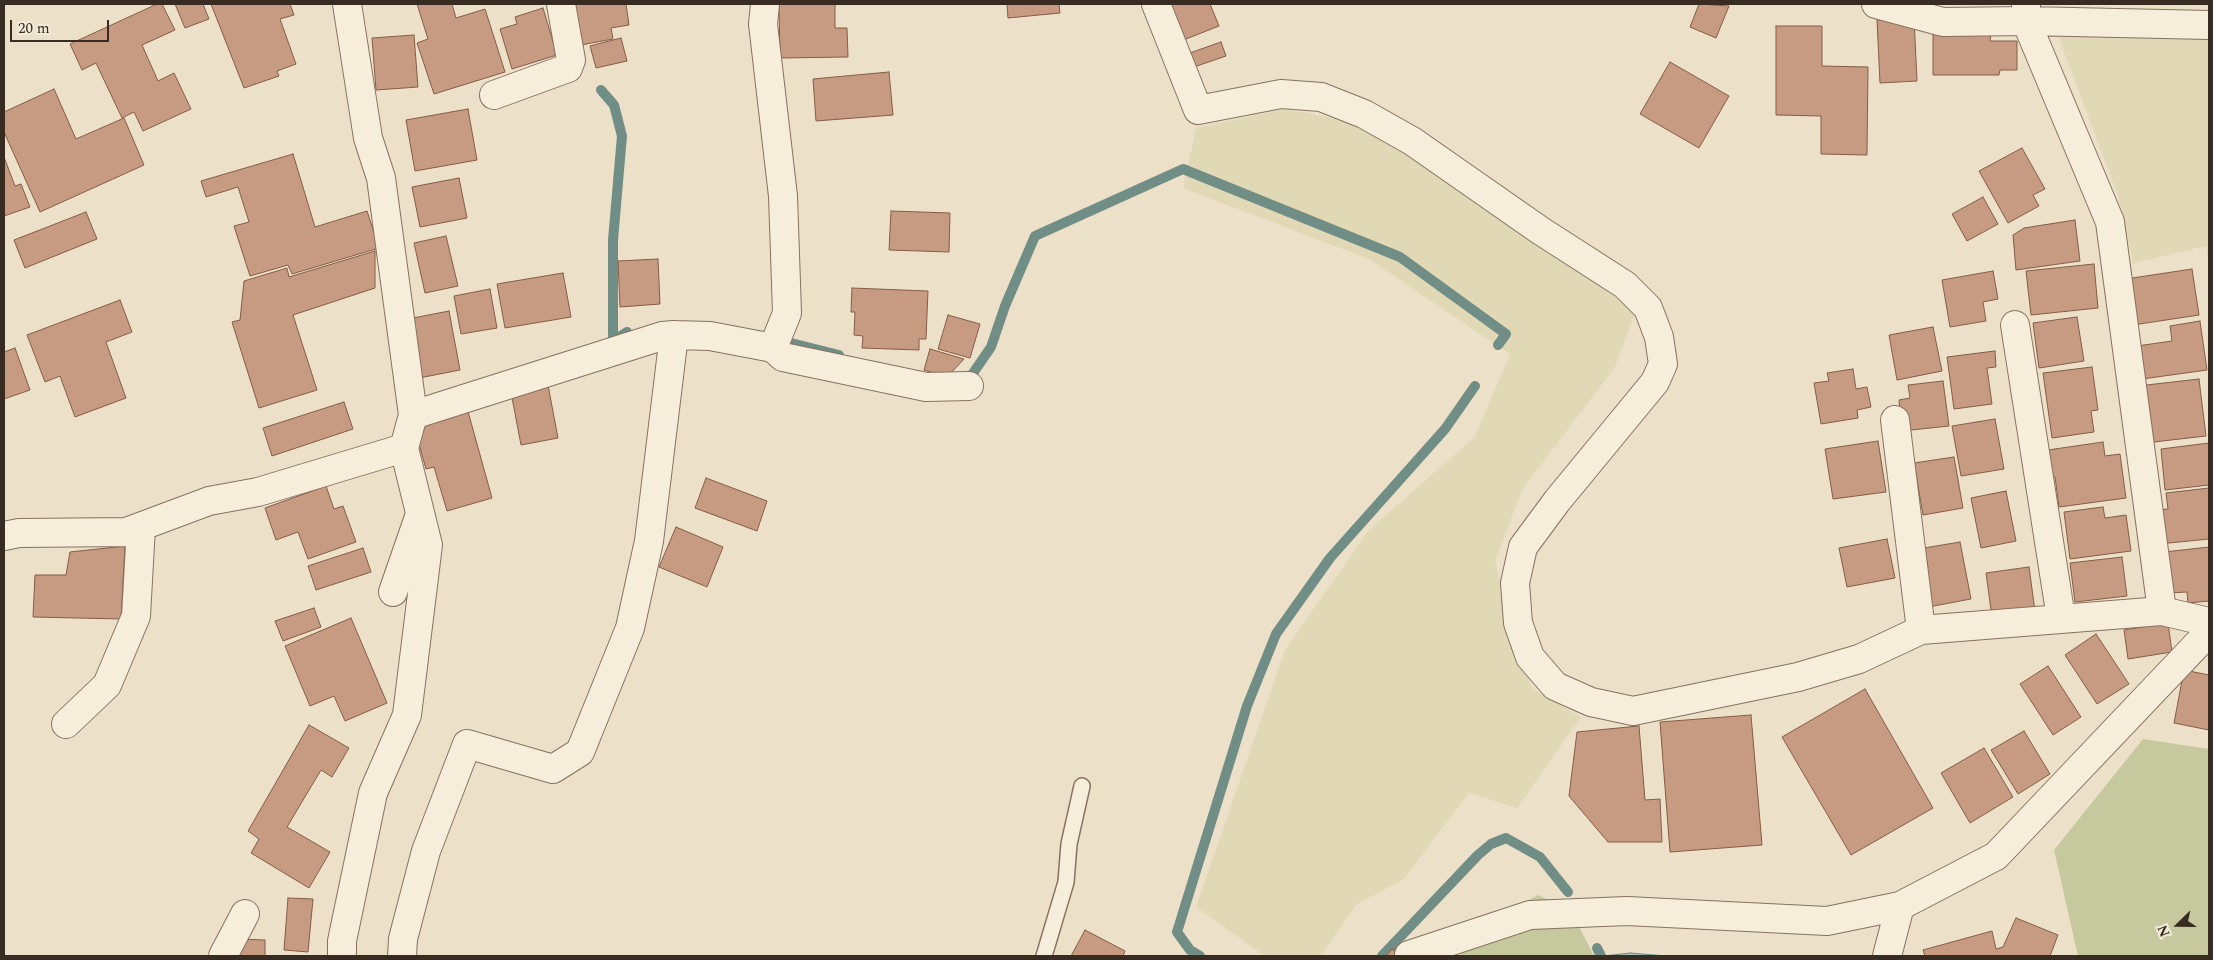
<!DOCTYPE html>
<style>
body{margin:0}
#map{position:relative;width:2213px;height:960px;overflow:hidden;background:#ece0c8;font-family:Spectral,serif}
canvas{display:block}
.frame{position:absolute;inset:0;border:5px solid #382b21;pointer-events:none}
.north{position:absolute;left:2153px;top:900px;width:50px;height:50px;-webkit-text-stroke:4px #f3ead8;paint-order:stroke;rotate:248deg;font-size:14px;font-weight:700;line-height:20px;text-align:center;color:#382b21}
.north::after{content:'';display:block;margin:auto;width:18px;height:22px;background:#382b21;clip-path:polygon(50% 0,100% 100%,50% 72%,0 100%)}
.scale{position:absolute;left:10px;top:20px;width:99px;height:22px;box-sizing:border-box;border:2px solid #382b21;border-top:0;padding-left:6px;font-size:15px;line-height:18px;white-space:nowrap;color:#382b21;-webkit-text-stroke:4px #f3ead8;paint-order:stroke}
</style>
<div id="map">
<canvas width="2213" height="960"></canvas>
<div class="frame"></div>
<div class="north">N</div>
<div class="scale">20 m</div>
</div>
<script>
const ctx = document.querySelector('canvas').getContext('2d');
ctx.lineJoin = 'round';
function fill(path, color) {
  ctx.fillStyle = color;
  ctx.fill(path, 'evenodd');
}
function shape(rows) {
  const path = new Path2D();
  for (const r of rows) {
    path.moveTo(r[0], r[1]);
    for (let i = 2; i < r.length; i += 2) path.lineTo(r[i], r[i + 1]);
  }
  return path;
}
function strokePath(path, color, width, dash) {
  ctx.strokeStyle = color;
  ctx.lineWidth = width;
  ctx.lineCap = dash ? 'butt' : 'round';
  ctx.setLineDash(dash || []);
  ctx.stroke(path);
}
fill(shape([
 [2056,30,2209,37,2209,261,2206,246,2133,263,2118,196],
 [1285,109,1360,123,1590,278,1635,312,1615,367,1522,490,1495,561,1516,646,1533,689,1581,717,1517,808,1469,793,1404,879,1357,904,1321,956,1265,956,1196,907,1285,650,1369,530,1475,437,1510,354,1369,259,1183,188,1196,128]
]), '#e1d8b6');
fill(shape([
 [2143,739,2209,749,2209,956,2078,956,2054,850],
 [1538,895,1571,911,1594,956,1459,956,1490,921]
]), '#c6c99d');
const water = shape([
 [1630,953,1667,956,1603,956,1630,953]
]);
fill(water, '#a9c0b8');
strokePath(water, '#708e85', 1);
strokePath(shape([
 [601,90,614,105,622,136,613,240,613,341,627,332],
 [791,343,839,355],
 [962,379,969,379,991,347,1005,306,1035,236,1183,169,1400,257,1506,334,1498,345],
 [1597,948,1601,956],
 [1200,956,1190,950,1177,932,1247,706,1276,634,1330,558,1445,429,1475,386],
 [1382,956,1478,855,1491,844,1506,838,1540,857,1568,892]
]), '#708e85', 10);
const building = shape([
 [157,4,162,4,175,30,142,45,158,81,174,73,191,109,143,131,134,112,122,118,96,63,82,70,70,44,157,4],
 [175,4,203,4,209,19,185,28,175,4],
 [211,4,290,4,294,15,280,19,296,64,277,71,279,76,244,88,211,4],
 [417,4,452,4,456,18,485,9,505,72,434,94,417,43,428,39,417,4],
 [574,4,626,4,629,25,611,28,613,39,581,45,574,4],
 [779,4,835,4,835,28,847,28,848,57,780,58,779,4],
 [1007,4,1059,4,1060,13,1008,18,1007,4],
 [1165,4,1210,4,1219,26,1181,41,1165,4],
 [1699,4,1729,6,1716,38,1690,27,1699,4],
 [543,8,557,55,512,69,500,29,517,24,515,17,543,8],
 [1914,18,1917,81,1880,83,1877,20,1914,18],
 [1933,25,1991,33,1990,41,2017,41,2017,70,2000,70,1999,75,1933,75,1933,25],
 [1776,26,1822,26,1822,66,1868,67,1867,155,1821,154,1821,116,1776,115,1776,26],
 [414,35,418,87,376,90,372,38,414,35],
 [621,38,627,61,596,68,590,46,621,38],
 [1221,42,1226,56,1191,68,1187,54,1221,42],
 [1670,62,1729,96,1699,148,1640,114,1670,62],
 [889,72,893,115,816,121,813,79,889,72],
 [54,89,76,139,124,118,144,165,40,212,4,132,4,112,54,89],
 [468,109,477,160,415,171,406,120,468,109],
 [2022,148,2045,189,2033,195,2039,206,2008,223,1979,171,2022,148],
 [293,154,315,227,367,211,379,248,292,274,288,265,250,276,234,226,249,222,238,187,206,197,201,181,293,154],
 [4,157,15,186,21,184,30,207,4,216,4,157],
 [459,178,467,218,420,227,412,187,459,178],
 [1983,197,1998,224,1967,241,1952,214,1983,197],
 [891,211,950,213,949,252,889,250,891,211],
 [86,212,97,239,25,268,14,240,86,212],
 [2075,220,2080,261,2016,270,2013,235,2024,228,2075,220],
 [446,236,458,286,425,293,414,243,446,236],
 [375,251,375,288,293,315,317,390,259,408,232,322,240,320,244,281,287,268,289,277,375,251],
 [658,259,660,304,620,307,618,261,658,259],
 [2094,264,2098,308,2031,315,2026,271,2094,264],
 [2192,269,2199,315,2133,325,2126,279,2192,269],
 [1993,271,1998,299,1983,302,1986,321,1950,327,1942,280,1993,271],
 [563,273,571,317,505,328,497,284,563,273],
 [852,288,928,291,926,339,919,339,919,350,862,348,863,336,854,335,855,312,851,312,852,288],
 [490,289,497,328,461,334,454,296,490,289],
 [120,300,132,332,106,342,126,398,75,417,60,376,45,382,27,335,120,300],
 [449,311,460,370,414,379,408,319,449,311],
 [948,315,980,324,970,358,938,349,948,315],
 [2077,317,2084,361,2039,368,2033,323,2077,317],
 [2200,321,2207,370,2142,379,2137,346,2172,341,2170,326,2200,321],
 [1933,327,1942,371,1897,380,1889,335,1933,327],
 [15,348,30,390,4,399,4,352,15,348],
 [930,349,964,359,947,377,924,370,930,349],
 [1995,351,1996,367,1987,368,1992,404,1954,409,1947,357,1995,351],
 [2092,367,2098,410,2091,411,2094,432,2052,438,2043,373,2092,367],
 [1853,369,1856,389,1867,387,1871,407,1857,410,1858,418,1821,424,1814,383,1829,381,1827,373,1853,369],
 [2199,379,2206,436,2145,443,2138,386,2199,379],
 [1943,381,1949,426,1902,431,1899,400,1910,398,1908,385,1943,381],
 [548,385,558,438,521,445,511,392,548,385],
 [344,402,353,429,272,456,263,428,344,402],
 [467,408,492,498,447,511,434,467,426,469,413,423,467,408],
 [1995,419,2004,469,1961,476,1952,426,1995,419],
 [1878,441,1886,492,1833,499,1825,449,1878,441],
 [2103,442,2105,456,2120,454,2126,498,2059,507,2055,477,2045,479,2041,451,2103,442],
 [2209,443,2209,485,2165,490,2161,449,2209,443],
 [1954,457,1963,508,1923,515,1914,463,1954,457],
 [706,478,767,501,757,531,695,508,706,478],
 [326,486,334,509,343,506,356,542,308,559,298,532,276,540,265,508,326,486],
 [2209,488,2209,539,2159,544,2156,510,2168,509,2166,493,2209,488],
 [2006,491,2016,541,1981,548,1971,498,2006,491],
 [2103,507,2105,518,2126,515,2131,551,2070,559,2064,512,2103,507],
 [676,527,723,547,707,587,659,567,676,527],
 [1887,539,1895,578,1847,587,1839,548,1887,539],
 [1960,542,1971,599,1928,607,1922,569,1928,568,1924,548,1960,542],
 [125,546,121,619,33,617,35,575,66,575,70,552,125,546],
 [2209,547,2209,601,2188,603,2187,592,2168,593,2164,552,2209,547],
 [363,548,371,572,316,590,308,566,363,548],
 [2122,557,2127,596,2075,602,2070,563,2122,557],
 [2029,567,2035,611,1992,617,1986,573,2029,567],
 [314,608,321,627,283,641,275,621,314,608],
 [351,618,387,703,345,721,334,696,310,706,285,646,351,618],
 [2168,623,2172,652,2128,659,2124,630,2168,623],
 [2096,634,2129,684,2097,704,2065,655,2096,634],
 [2048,666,2081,717,2053,735,2020,684,2048,666],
 [2184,670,2209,675,2209,730,2174,723,2184,670],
 [1865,689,1933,808,1851,855,1782,737,1865,689],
 [1751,715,1762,845,1670,852,1660,722,1751,715],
 [309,725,349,748,332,777,321,770,287,827,330,852,309,888,251,853,259,839,248,831,309,725],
 [1639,726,1645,800,1660,799,1662,842,1608,842,1569,796,1577,732,1639,726],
 [2024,731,2050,774,2018,794,1991,750,2024,731],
 [1984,748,2013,797,1970,823,1941,773,1984,748],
 [288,898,313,899,308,952,284,950,288,898],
 [2016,918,2058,935,2050,956,1925,956,1923,950,1992,931,1996,949,2003,947,2016,918],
 [1085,930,1125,951,1123,956,1071,956,1085,930],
 [239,939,265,940,265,956,239,956,239,939],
 [1392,949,1401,956,1386,956,1392,949]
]);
fill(building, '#c79b81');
strokePath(building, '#845c46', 1);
const lane = shape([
 [1044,956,1066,882,1069,844,1082,786]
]);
const street = shape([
 [765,4,763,24,783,196,787,313,773,348],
 [1156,4,1198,110,1281,94,1321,97,1364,114,1412,141,1541,231,1625,285,1648,308,1659,337,1663,364,1655,382,1557,501,1523,547,1515,583,1518,623,1530,657,1555,686,1591,702,1633,711,1798,677,1859,659,1921,630,2162,611],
 [1876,4,1943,22,2026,21,2209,25],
 [2026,4,2026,21,2110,222,2162,611,2209,622],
 [494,95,568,68,571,60,561,4],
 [2015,325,2061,618],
 [413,415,662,336,674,335,710,336,773,348,783,357,926,387,969,386],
 [1895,420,1921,630],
 [4,536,19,533,126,532,209,501,258,492,404,448],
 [393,592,420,514],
 [66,724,107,685,136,616,141,527],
 [1409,955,1530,915,1627,911,1827,921,1900,906,1996,856,2209,632],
 [223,956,245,914],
 [342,956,342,941,373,793,407,715,428,545,404,448,413,415,381,178,368,138,347,4],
 [402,956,403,939,426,851,467,744,553,769,580,752,630,628,649,541,674,335],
 [1887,956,1900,906]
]);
strokePath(lane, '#86725f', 18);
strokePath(street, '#86725f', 30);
strokePath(lane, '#f7eddb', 15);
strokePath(street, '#f7eddb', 28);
</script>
